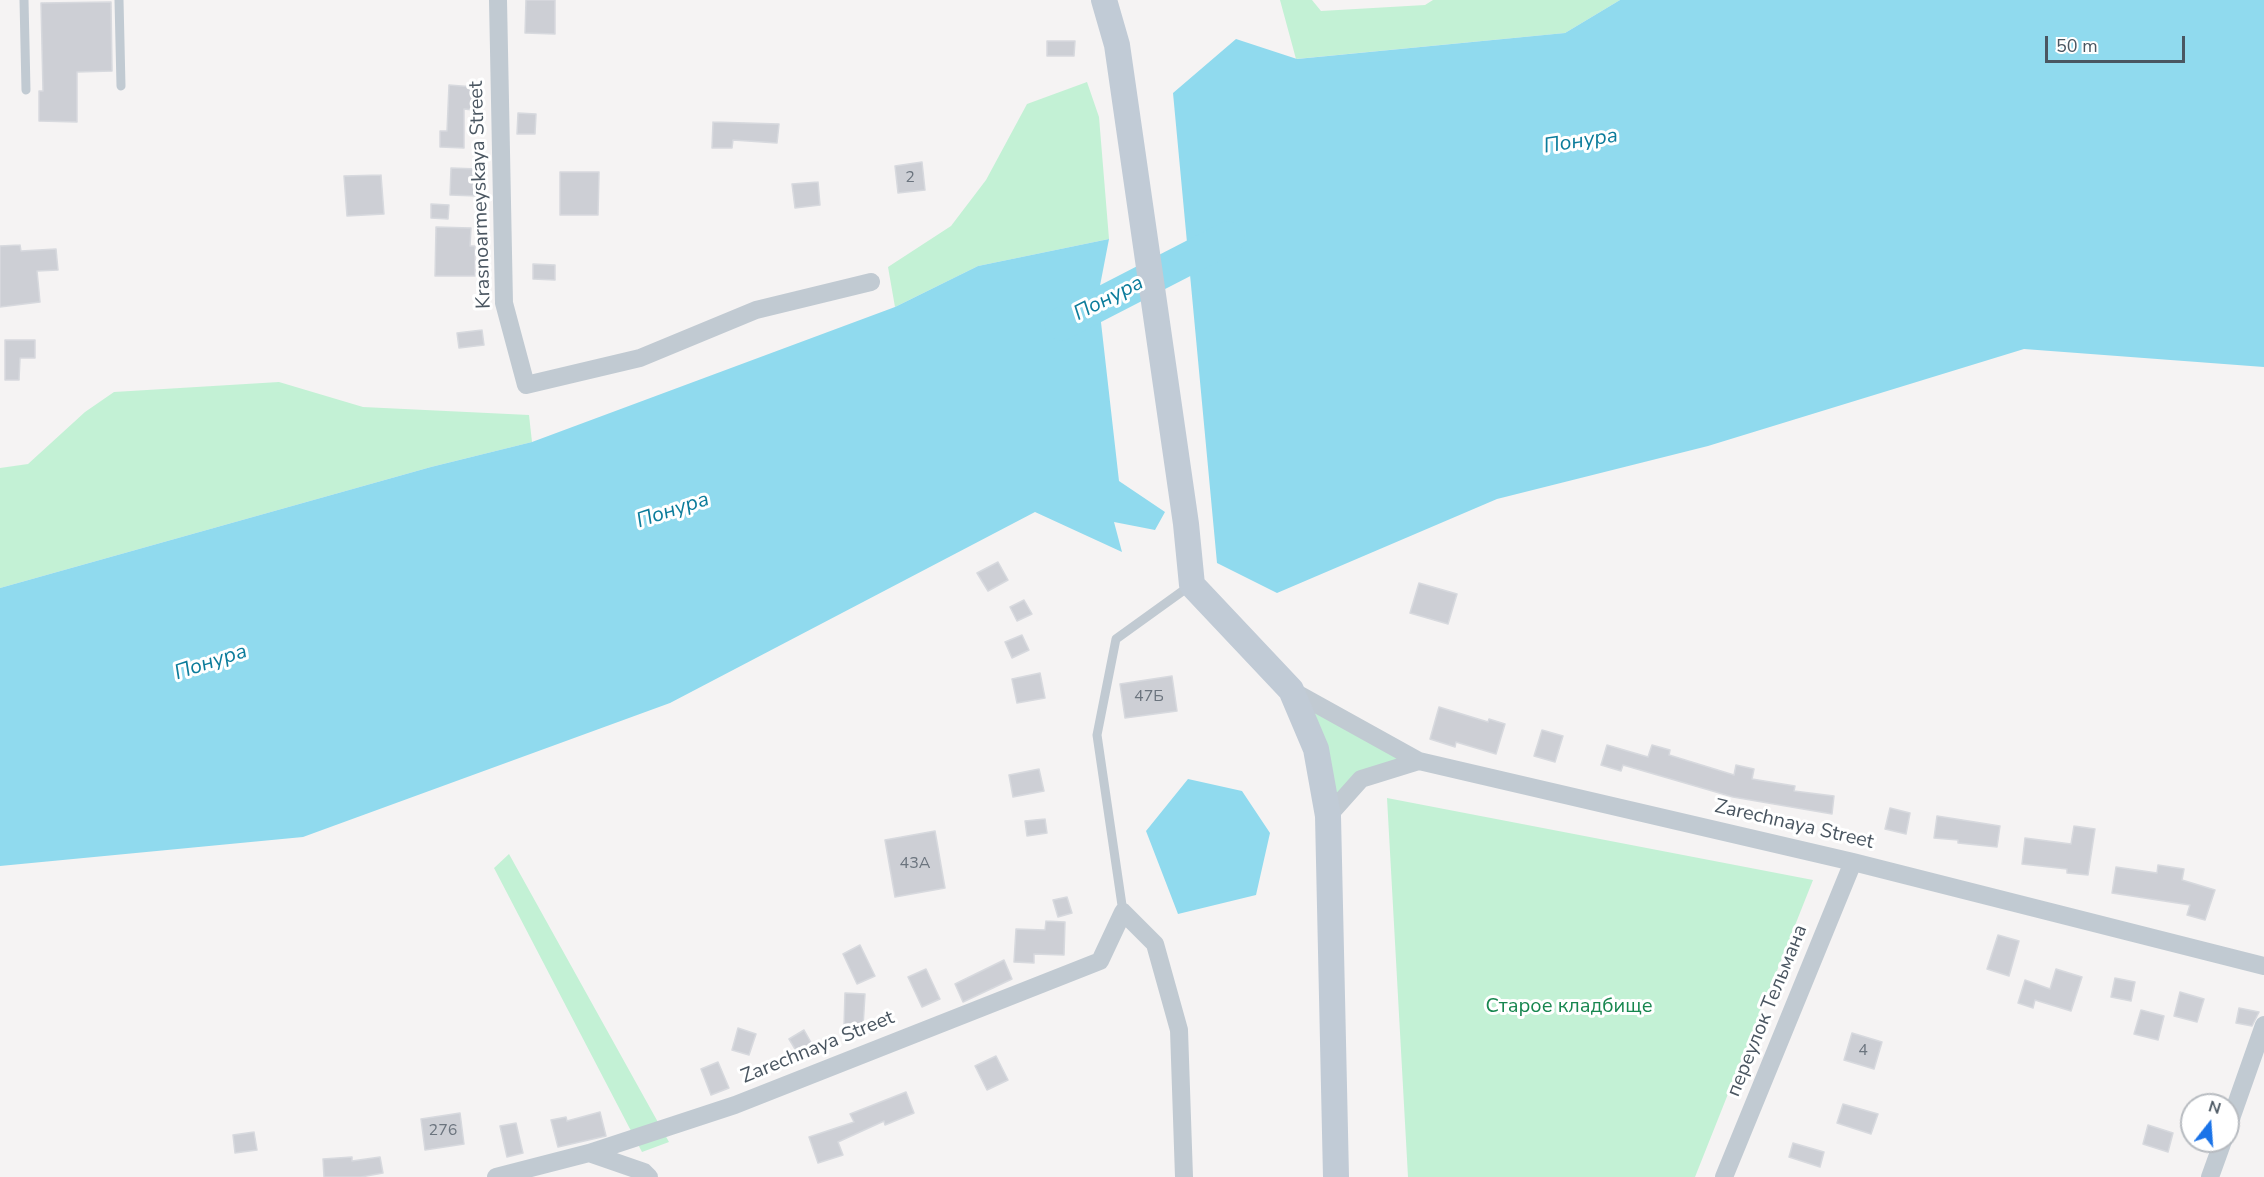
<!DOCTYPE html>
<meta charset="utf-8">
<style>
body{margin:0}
#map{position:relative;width:2264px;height:1177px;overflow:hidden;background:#f5f3f3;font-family:"Nunito Sans",sans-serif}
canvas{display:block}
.north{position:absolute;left:2180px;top:1093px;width:60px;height:60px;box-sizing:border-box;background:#fff;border:2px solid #b7bbc0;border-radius:50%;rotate:17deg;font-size:16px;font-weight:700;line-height:24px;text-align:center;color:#4a5661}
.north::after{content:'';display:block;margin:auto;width:21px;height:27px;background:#1a73e8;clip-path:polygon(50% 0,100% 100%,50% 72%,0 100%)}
.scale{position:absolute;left:2045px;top:36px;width:140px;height:27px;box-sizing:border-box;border:3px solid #4a5661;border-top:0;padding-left:8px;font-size:18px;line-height:21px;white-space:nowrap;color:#4a5661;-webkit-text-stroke:4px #fff;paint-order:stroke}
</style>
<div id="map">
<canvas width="2264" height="1177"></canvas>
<div class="north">N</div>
<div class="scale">50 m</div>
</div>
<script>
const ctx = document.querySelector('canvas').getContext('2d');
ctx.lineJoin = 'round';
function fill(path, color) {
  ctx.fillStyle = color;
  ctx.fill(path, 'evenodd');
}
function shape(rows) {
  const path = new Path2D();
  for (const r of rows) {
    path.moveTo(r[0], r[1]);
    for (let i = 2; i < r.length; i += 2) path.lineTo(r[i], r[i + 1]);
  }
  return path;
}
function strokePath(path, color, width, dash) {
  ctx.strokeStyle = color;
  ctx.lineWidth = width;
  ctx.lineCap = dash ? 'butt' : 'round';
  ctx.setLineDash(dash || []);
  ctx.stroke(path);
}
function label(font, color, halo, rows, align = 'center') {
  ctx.font = font + ' "Nunito Sans",sans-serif';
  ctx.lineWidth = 6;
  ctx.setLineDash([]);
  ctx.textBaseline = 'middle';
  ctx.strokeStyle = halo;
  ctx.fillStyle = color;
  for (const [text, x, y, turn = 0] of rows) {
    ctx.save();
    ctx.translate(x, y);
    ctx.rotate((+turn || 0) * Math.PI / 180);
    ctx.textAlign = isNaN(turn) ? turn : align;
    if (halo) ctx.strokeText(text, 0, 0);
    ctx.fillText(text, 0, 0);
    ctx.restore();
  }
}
fill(shape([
 [1280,0,1312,0,1321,11,1425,5,1433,0,1620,0,1565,33,1296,59],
 [1087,82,1099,117,1109,239,978,266,895,307,888,267,951,226,986,180,1027,104],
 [279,382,363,407,529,415,532,442,431,467,0,588,0,468,28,464,85,412,114,392],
 [1291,690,1419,761,1361,779,1328,816],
 [1387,798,1813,880,1695,1177,1408,1177],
 [509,854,669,1142,642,1152,494,868]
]), '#c3f1d5');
fill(shape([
 [1620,0,2264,0,2264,367,2024,349,1708,446,1497,499,1277,593,1217,563,1173,93,1236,39,1297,59,1565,33],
 [1109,239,1098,296,1119,481,1165,512,1155,530,1114,522,1122,552,1035,512,670,703,303,837,0,866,0,588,431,467,532,442,895,307,978,266],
 [1188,779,1242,791,1270,833,1256,895,1178,914,1146,831]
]), '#90daee');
strokePath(shape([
 [1061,324,1228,238]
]), '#90daee', 33);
const building = shape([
 [526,0,555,0,555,34,525,33,526,0],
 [111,2,112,71,77,72,77,122,39,121,39,91,43,91,41,3,111,2],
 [1047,41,1075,41,1074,56,1047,56,1047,41],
 [449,85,474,87,473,110,464,109,464,148,440,147,440,131,447,131,449,85],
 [518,113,536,114,535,134,517,134,518,113],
 [713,122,779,124,777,143,733,140,732,148,712,148,713,122],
 [922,162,925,190,898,193,895,166,922,162],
 [451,168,478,169,477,196,450,195,451,168],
 [560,172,599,172,598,215,560,215,560,172],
 [381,175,384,214,347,216,344,176,381,175],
 [818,182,820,205,795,208,792,184,818,182],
 [431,204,449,205,448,219,431,218,431,204],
 [436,227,471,228,470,246,475,246,475,276,435,276,436,227],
 [20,245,21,251,56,249,58,270,37,271,40,302,0,307,0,246,20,245],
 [533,264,555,265,555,280,533,279,533,264],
 [482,330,484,345,459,348,457,333,482,330],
 [5,340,35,340,35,358,20,358,19,380,5,380,5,340],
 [998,562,1008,580,988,591,977,573,998,562],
 [1419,583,1457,594,1448,624,1410,613,1419,583],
 [1024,600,1032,614,1017,621,1010,607,1024,600],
 [1022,635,1029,650,1012,658,1005,642,1022,635],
 [1040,673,1045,698,1017,703,1012,679,1040,673],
 [1172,676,1177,711,1125,718,1120,684,1172,676],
 [1439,707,1488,722,1489,719,1505,724,1496,754,1456,742,1455,747,1430,739,1439,707],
 [1542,730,1563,736,1555,762,1534,756,1542,730],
 [1607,745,1648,757,1652,745,1670,750,1669,755,1734,775,1736,765,1754,769,1752,779,1795,786,1794,791,1834,796,1832,814,1733,797,1623,765,1621,771,1601,765,1607,745],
 [1039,769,1044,791,1013,797,1009,775,1039,769],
 [1890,808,1910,813,1906,834,1885,829,1890,808],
 [1937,816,2000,826,1997,847,1958,843,1958,840,1934,838,1937,816],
 [1045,819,1047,833,1027,836,1025,821,1045,819],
 [2074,826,2095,829,2088,875,2067,873,2067,869,2022,864,2025,838,2071,844,2074,826],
 [935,831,945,888,895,897,885,840,935,831],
 [2158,865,2184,869,2182,880,2215,890,2205,920,2187,915,2190,905,2112,893,2116,867,2157,873,2158,865],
 [1067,897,1072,913,1058,917,1053,900,1067,897],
 [1046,921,1065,922,1064,955,1034,954,1034,963,1014,962,1016,929,1045,930,1046,921],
 [1998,935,2019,941,2009,976,1987,969,1998,935],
 [860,945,875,976,857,984,843,954,860,945],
 [1004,960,1012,979,963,1002,955,984,1004,960],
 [926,969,940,999,922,1007,908,977,926,969],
 [2056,969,2082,977,2071,1011,2035,1000,2033,1008,2018,1003,2025,980,2050,989,2056,969],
 [2115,978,2135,982,2131,1001,2111,997,2115,978],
 [2180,992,2204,999,2197,1022,2174,1016,2180,992],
 [845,993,865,994,863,1027,844,1026,845,993],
 [2239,1008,2259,1012,2252,1026,2236,1023,2239,1008],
 [2141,1010,2164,1016,2158,1040,2134,1034,2141,1010],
 [738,1028,756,1034,749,1055,732,1050,738,1028],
 [804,1030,813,1046,798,1054,789,1039,804,1030],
 [1852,1033,1882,1042,1874,1069,1844,1060,1852,1033],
 [996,1056,1008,1080,987,1090,975,1066,996,1056],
 [718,1062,729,1088,711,1095,701,1069,718,1062],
 [906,1092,914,1113,885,1125,884,1121,838,1142,843,1155,818,1163,809,1137,854,1122,850,1114,906,1092],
 [1843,1104,1878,1114,1871,1134,1837,1123,1843,1104],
 [600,1112,606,1136,558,1147,551,1120,566,1117,567,1121,600,1112],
 [460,1113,464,1144,425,1150,421,1119,460,1113],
 [516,1123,523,1153,507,1157,500,1126,516,1123],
 [2148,1125,2173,1133,2168,1152,2143,1144,2148,1125],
 [254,1132,257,1150,235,1153,233,1135,254,1132],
 [1793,1143,1824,1152,1820,1167,1789,1157,1793,1143],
 [352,1157,352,1161,380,1157,383,1173,361,1177,324,1177,323,1159,352,1157]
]);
fill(building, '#cdcfd5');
strokePath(building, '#d7d9de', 1.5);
strokePath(shape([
 [24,0,26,90],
 [119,0,121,86],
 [1123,912,1097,735,1116,639,1191,585]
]), '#c1cad2', 9);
strokePath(shape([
 [498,0,504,303,526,385,640,358,756,310,871,282],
 [1291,690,1419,761],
 [1328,816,1361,779,1419,761,1853,862,2264,966],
 [2228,1127,2264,1025],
 [589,1153,644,1172,649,1177],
 [496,1177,589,1153,735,1105,1100,961,1123,912,1155,944,1179,1030,1184,1177],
 [1724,1177,1853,862],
 [2210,1177,2223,1141]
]), '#c1cad2', 18);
strokePath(shape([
 [1104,0,1117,45,1186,524,1192,585,1291,690,1316,749,1328,816,1336,1177]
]), '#c1cbd6', 26);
label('16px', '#6b747e', null, [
 ["2",910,178],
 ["47Б",1149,697],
 ["43А",915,864],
 ["4",1863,1051],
 ["276",443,1131]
]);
label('20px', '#4a5661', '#fff', [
 ["Krasnoarmeyskaya Street",481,195,-92],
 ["Zarechnaya Street",1794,825,13],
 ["переулок Тельмана",1768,1011,-68],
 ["Zarechnaya Street",818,1048,-22]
]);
label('20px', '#17864f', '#fff', [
 ["Старое кладбище",1569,1007]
]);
label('italic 21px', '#0c7c9b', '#fff', [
 ["Понура",1581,142,-9],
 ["Понура",1109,299,-27],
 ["Понура",673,511,-18],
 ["Понура",211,663,-18]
]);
</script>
